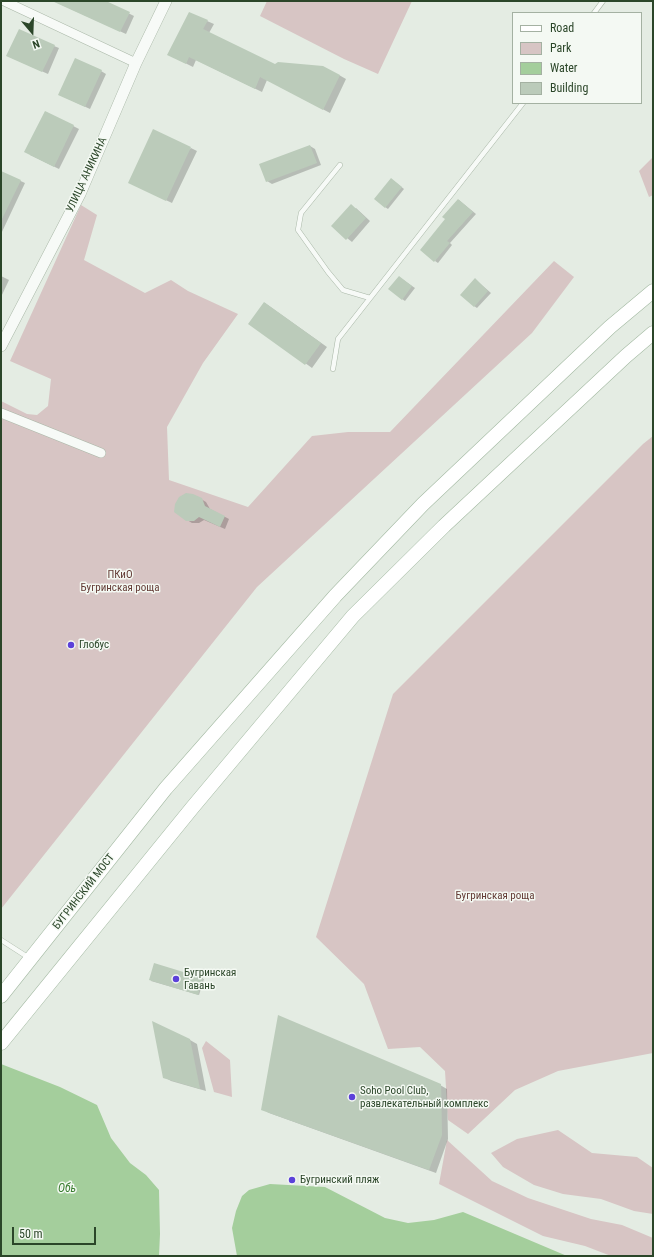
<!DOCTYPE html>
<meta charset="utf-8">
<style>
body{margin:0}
#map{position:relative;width:654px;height:1257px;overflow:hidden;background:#e4ece3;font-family:"Roboto Condensed",sans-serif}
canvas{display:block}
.frame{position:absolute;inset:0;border:2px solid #2b4629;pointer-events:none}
.legend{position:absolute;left:512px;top:12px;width:130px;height:92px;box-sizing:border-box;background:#f4f9f3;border:1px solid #a4b1a2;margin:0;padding:5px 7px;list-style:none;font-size:12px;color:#2b4629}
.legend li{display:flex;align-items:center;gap:8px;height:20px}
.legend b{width:20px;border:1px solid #a4b1a2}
.north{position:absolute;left:12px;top:12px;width:40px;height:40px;-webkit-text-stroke:3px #f4f9f3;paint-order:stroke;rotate:161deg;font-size:11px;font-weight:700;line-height:16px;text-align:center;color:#2b4629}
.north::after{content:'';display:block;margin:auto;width:14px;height:18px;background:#2b4629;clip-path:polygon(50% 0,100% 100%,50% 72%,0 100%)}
.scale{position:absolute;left:12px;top:1227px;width:84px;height:18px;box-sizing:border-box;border:2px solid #2b4629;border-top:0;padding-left:5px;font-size:12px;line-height:14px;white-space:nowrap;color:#2b4629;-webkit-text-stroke:3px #f4f9f3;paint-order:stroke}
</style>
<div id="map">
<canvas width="654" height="1257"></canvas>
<div class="frame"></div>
<ul class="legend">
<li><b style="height:5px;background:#fff"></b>Road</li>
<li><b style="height:11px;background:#d7c5c4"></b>Park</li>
<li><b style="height:11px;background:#a4ce9c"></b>Water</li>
<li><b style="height:11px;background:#bbcbba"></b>Building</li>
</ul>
<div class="north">N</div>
<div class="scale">50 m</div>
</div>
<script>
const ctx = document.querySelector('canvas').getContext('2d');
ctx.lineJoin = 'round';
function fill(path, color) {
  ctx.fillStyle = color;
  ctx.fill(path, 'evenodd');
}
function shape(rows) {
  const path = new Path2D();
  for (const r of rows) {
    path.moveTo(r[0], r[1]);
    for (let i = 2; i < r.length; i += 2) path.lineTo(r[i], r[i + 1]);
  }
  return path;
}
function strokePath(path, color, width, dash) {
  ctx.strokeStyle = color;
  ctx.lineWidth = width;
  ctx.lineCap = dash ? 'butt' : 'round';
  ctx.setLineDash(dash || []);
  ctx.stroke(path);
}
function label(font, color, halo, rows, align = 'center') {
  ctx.font = font + ' "Roboto Condensed",sans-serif';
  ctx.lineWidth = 3;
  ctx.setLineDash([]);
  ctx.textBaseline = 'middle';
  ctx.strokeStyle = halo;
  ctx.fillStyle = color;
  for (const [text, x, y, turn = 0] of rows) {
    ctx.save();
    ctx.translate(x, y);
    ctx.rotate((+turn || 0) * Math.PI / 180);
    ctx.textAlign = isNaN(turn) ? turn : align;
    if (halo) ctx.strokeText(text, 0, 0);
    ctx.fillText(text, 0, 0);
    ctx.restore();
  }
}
fill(shape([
 [267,1,412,1,378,74,344,59,260,16],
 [653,157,653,195,649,197,639,171],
 [81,205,97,215,84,260,145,293,171,280,188,291,238,314,203,363,167,427,169,480,248,507,312,436,348,432,390,432,554,261,574,277,532,333,257,587,1,909,1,401,27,414,37,415,48,406,51,379,10,361],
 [653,436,653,1053,558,1071,515,1090,468,1134,448,1120,445,1071,420,1047,388,1049,364,984,316,937,393,694,643,444],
 [206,1041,230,1060,232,1097,214,1092,202,1048],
 [558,1130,592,1153,637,1157,653,1168,653,1214,634,1211,601,1199,563,1194,534,1185,503,1167,491,1153,517,1139],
 [447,1140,492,1181,528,1198,591,1219,622,1225,653,1238,653,1256,611,1256,585,1246,543,1236,439,1184]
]), '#d7c5c4');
fill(shape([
 [1,1064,60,1087,97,1105,111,1138,130,1163,146,1175,159,1190,160,1234,159,1256,1,1256],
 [270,1184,325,1187,385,1218,408,1223,434,1220,463,1212,567,1256,237,1256,232,1228,236,1211,242,1196,249,1190]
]), '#a4ce9c');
fill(shape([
 [53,1,104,1,134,16,126,34],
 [207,21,214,24,209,33,275,65,339,75,346,79,330,113,267,80,262,92,196,60,193,67,175,58],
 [54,46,59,48,48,74,12,58],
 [101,71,106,74,90,109,64,97],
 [46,112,79,129,59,169,30,155],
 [310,146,315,149,321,165,272,184,267,181],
 [191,148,197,151,172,203,136,186],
 [1,172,25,183,1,234],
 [394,181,404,189,388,209,385,207],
 [459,200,476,214,450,243,452,245,438,263,435,261],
 [356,208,370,221,352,242,332,226],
 [1,276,9,280,1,297],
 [402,279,415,288,405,301,402,299],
 [476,280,491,293,477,308,474,306],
 [265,303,327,347,312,368,250,323],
 [201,499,206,502,210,509,229,519,225,529,204,520,199,523,192,523,187,520],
 [155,964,204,979,199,995,151,981],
 [190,1040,197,1044,206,1091,171,1081,164,1077],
 [440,1085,447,1089,448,1139,436,1173,269,1113,262,1109]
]), '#0003');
fill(shape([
 [52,1,106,1,130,12,120,32],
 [189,12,208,20,203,29,275,64,278,62,323,66,340,75,323,110,260,77,255,89,189,57,186,64,167,55],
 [19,29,55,45,42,72,6,56],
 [75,58,102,70,85,107,58,95],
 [45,111,74,125,54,167,24,152],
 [153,129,191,147,166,201,128,183],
 [310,145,317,163,266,182,259,164],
 [1,171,21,180,1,221],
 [391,178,402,187,385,208,374,199],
 [458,199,473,212,447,241,450,243,434,262,420,250,445,219,442,217],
 [351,204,366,218,346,240,331,226],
 [399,276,412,286,402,300,388,289],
 [475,278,488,291,474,307,460,295],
 [264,302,321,343,305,365,248,324],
 [186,493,193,494,202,498,205,506,225,516,220,527,199,517,194,521,186,521,174,512,175,504,179,497],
 [154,963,203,978,198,995,149,980],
 [278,1015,441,1084,442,1135,429,1170,261,1110],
 [152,1021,190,1039,200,1089,163,1078]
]), '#bbcbba');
const service = shape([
 [594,13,603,1],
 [340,165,301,213,298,230,328,272,343,290,370,298],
 [333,369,338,339,523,103],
 [1,940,26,956]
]);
const minor = shape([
 [4,1,136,63],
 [1,413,101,453]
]);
const tertiary = shape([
 [1,346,80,194,136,63,166,1]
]);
const primary = shape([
 [1,996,166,788,335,596,423,504,610,327,653,291],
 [1,1043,192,808,353,616,444,526,626,356,653,333]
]);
strokePath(service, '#a9b7a7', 5.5);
strokePath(minor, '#a9b7a7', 10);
strokePath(tertiary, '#a9b7a7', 12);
strokePath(primary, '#a3b9a2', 15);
strokePath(service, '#f7faf7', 4.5);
strokePath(minor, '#f7faf7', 9);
strokePath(tertiary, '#f7faf7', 11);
strokePath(primary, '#fff', 14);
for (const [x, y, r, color] of [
 [71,645,4,"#5b41d9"],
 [176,979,4,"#5b41d9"],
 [352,1097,4,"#5b41d9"],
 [292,1180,4,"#5b41d9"]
]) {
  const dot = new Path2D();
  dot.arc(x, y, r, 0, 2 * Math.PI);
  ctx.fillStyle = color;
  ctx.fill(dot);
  strokePath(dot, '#f4f9f3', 1.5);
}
label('11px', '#2b4629', '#f4f9f3', [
 ["УЛИЦА АНИКИНА",87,175,-65],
 ["БУГРИНСКИЙ МОСТ",84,892,-52]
]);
label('11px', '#633b35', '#f4f9f3', [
 ["ПКиО",120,575],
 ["Бугринская роща",120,588],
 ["Бугринская роща",495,896]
]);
label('11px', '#2b4629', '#f4f9f3', [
 ["Глобус",79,645],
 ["Бугринская",184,973],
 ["Гавань",184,986],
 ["Soho Pool Club,",360,1091],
 ["развлекательный комплекс",360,1104],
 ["Бугринский пляж",300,1180]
], 'left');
label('italic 12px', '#3a7e30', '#f4f9f3', [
 ["Обь",67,1189]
]);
</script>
